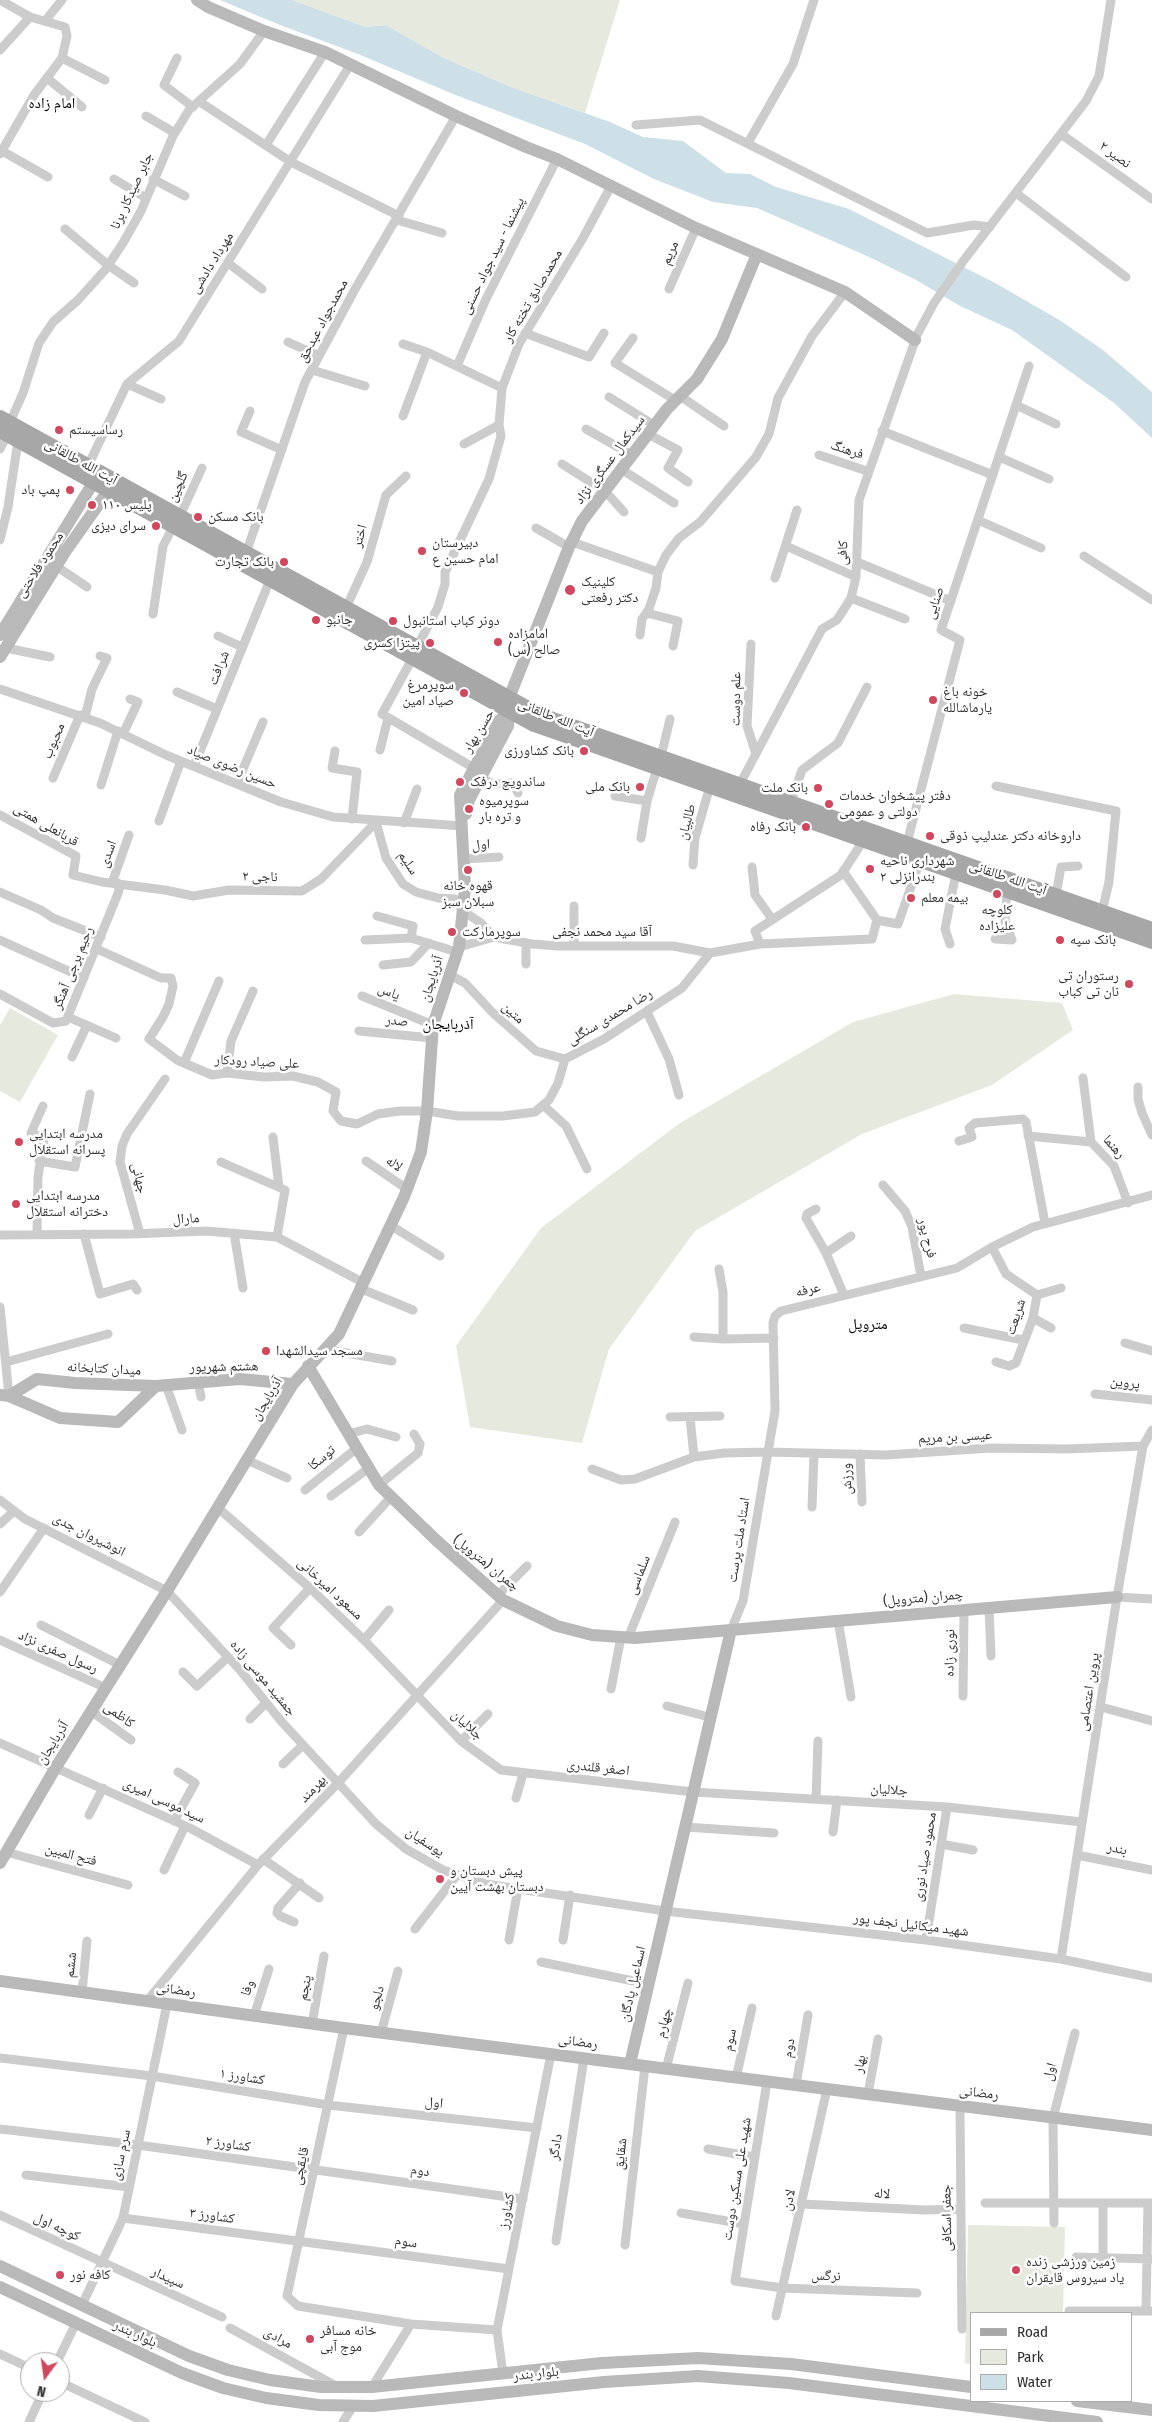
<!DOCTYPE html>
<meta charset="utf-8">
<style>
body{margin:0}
#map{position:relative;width:1152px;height:2422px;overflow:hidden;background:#fff;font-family:"Fira Sans Condensed",sans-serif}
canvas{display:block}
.legend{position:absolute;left:970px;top:2312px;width:162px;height:90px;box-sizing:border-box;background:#fff;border:1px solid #acacac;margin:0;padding:6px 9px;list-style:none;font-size:15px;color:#2f2f2f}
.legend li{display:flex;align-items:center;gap:10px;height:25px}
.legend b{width:25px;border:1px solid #acacac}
.north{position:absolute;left:20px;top:2352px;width:50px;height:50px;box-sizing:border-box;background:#fff;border:1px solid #acacac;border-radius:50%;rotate:194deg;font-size:14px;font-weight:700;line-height:20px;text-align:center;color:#2f2f2f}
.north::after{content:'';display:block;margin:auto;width:18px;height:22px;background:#d0475e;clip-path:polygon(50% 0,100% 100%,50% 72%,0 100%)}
</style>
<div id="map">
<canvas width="1152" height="2422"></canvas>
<ul class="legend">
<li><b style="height:6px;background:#a7a7a7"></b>Road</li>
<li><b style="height:14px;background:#e6eade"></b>Park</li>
<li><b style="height:14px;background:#cde0e8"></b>Water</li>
</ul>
<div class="north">N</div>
</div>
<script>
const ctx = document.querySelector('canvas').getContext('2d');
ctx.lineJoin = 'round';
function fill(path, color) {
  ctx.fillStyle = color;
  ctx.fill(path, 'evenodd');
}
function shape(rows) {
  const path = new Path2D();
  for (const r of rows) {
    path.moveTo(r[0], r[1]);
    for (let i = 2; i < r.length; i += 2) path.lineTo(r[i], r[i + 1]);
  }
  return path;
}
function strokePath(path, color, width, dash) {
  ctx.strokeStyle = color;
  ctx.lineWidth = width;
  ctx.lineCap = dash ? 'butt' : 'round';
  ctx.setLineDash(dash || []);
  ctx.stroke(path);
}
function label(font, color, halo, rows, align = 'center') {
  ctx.font = font + ' "Fira Sans Condensed","Noto Naskh Arabic",sans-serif';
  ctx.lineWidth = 5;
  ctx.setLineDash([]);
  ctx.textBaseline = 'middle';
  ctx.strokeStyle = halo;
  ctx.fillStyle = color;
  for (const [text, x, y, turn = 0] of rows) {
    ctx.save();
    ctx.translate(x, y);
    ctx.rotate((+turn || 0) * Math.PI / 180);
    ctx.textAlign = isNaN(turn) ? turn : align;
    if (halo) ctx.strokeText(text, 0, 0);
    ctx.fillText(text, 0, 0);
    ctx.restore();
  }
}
fill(shape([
 [292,0,620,0,585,113,511,87,444,58,386,25,366,27],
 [954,994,1062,1003,1073,1030,992,1085,862,1134,695,1231,609,1349,582,1443,470,1427,456,1346,541,1228,680,1123,853,1022],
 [10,1008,58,1035,20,1102,0,1091,0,1025],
 [968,2225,1065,2227,1063,2313,971,2313,971,2364,965,2363]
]), '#e6eade');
fill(shape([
 [220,0,292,0,366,27,386,25,444,58,511,87,610,122,643,137,683,141,726,173,750,174,776,187,849,209,997,284,1061,321,1103,350,1152,392,1152,438,1114,403,1012,330,960,306,916,280,867,256,757,208,713,202,654,179,585,144,453,94,358,54,280,25]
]), '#cde0e8');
strokePath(shape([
 [0,0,30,17,65,27,67,36,62,58,34,95,0,154],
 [45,21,62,0],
 [0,50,30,17],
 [62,58,105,80],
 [177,58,164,85,193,107],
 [47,78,82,107],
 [200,102,291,162,399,216],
 [146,116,175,133],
 [636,125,700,120,927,233,974,225,990,227],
 [1061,134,1152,199],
 [748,143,793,64,814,0],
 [266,145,325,52],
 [2,151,48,177],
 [114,179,146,198],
 [153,179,185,196],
 [1016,193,1126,277],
 [397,220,442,233],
 [65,229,108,265,134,283],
 [228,263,262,289],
 [669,289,696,228],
 [525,333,589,357,604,333],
 [633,338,615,363,675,400],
 [288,342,319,356],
 [403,344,427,352,502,388],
 [457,366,486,299,557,159],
 [312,370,365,386],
 [127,384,161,399],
 [680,396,724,426],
 [609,397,654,425],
 [1016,405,1056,424],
 [250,411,241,432,282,450],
 [403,416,427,352],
 [10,422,23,393,39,343,53,322,78,300,105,270,123,243,141,211,173,136,189,110,240,64,264,31],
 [586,429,632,455],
 [882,431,993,475],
 [648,434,678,450,668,468,688,482],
 [464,444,499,425],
 [0,449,7,435],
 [819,455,867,471],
 [999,457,1049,479],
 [562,464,605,491,624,512],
 [88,466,127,384,179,341,350,65],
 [621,469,674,503],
 [180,516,202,468],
 [978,520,1041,548],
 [536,528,569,547],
 [0,540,8,507,18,441],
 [572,542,658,572,656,588,649,609,642,619,640,635],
 [786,546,856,577],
 [246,553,305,382,354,291,456,116],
 [1084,556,1152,600],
 [857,562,951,601],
 [56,566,87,587],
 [658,572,666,555,679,538,700,522,756,457,769,434,778,398,812,336,845,292],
 [775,578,797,510],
 [851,598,905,619],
 [346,608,367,562,386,495,406,476],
 [647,613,678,621,673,646],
 [153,614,163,546,173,527],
 [218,636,242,647],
 [751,644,747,726,756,754],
 [417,647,438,607,445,584,445,572,489,479,501,436,499,425,502,388,519,344,583,238,611,186],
 [6,648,50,657],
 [412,659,382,714,474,768],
 [0,689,100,723,166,755,281,802,333,817,463,826],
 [177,692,217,709],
 [85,717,92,689,107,658,100,656],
 [123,734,138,702,130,699],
 [380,750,388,718],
 [335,751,332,768,357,772,352,819],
 [661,757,670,719],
 [194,766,270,580],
 [53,778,80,715],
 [481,778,493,784,513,783,518,793],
 [237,783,263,722],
 [740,784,822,629,837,620,851,598,856,577,859,500,917,335,934,303,964,260,1086,101,1099,76,1111,0],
 [101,785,118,731],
 [996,786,1116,811,1109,882,1102,912],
 [615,796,647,801],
 [791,802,802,770,838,743,867,687],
 [0,815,76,856,73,875,102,882,165,890,193,896,229,890,302,891,321,879,376,822,386,858,403,884,416,892,438,898,455,899,463,911,481,923,494,937],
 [159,821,181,761],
 [404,823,417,789],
 [641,838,647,801,657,768],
 [907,843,960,640,941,630,1029,366],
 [464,859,499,857],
 [693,865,695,838,710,786],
 [752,867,755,895,772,919],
 [843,871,877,920,898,924,920,861],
 [112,883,129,835],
 [0,892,41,910,53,918,101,937],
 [1056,895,1061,867,1078,866],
 [377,916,413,926,411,938],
 [494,937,532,944,558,946,673,946,710,953],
 [995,939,1012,940,1005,922,1007,891],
 [0,940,84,978],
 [365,940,411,938,457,952],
 [760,944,755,931,841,875,863,841],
 [950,944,945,929,956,873],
 [574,946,574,906],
 [459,947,494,937],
 [97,949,161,978,171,978,173,986,169,1004,163,1017,149,1039,177,1060,212,1075,227,1073,264,1077,293,1076,318,1082,336,1092,333,1111,341,1121,357,1124,378,1114,400,1111,427,1111,458,1116,503,1116,535,1112,549,1100,558,1083,565,1059,604,1039,682,988,710,953,760,944,872,939,877,920],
 [526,964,526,943],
 [383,965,411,962,429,943],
 [450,975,465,983,493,1013,536,1051,565,1059],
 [0,994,53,1023,66,1021,119,891,118,883],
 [362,996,433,1025],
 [647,1012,669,1059,679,1095],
 [68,1017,116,1038],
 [359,1031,432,1038],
 [72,1057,87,1025],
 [184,1063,219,981],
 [227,1073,231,1041,253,991],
 [1083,1078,1091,1142,1114,1166,1128,1203],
 [1138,1087,1138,1099,1142,1113,1152,1135],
 [543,1105,566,1126,587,1169],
 [1028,1136,1091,1142],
 [273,1137,279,1187],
 [959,1141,972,1137,969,1128,975,1123,1023,1119,1026,1122,1045,1223],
 [39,1161,75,1167,90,1094],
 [366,1161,407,1189],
 [221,1162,285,1190,277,1237],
 [883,1185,905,1211,912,1227,921,1276],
 [816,1209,807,1214,806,1218,826,1253,844,1295],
 [390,1225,440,1256],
 [234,1233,243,1288],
 [37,1234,38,1177,44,1138,31,1133,43,1106],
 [84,1234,100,1294,133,1284,137,1290],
 [140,1234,120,1162,122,1146,127,1134,165,1079],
 [0,1235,131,1234,206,1231,277,1237,362,1282],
 [992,1247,1006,1274,1037,1295,1033,1318,1016,1363,1009,1366,996,1362],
 [826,1253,851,1236],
 [719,1269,723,1292,723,1339],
 [359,1288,413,1310],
 [1037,1295,1061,1288],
 [0,1307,9,1396],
 [1033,1318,1051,1328],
 [964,1328,1023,1340],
 [694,1337,723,1339,774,1338],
 [1125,1343,1152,1351],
 [324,1349,392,1361],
 [6,1362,108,1334],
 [198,1381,201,1397],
 [166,1385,182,1430],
 [1095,1394,1152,1400],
 [670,1417,720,1416],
 [690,1417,694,1457],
 [348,1434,367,1429,396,1437],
 [860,1454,862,1502],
 [247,1460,287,1478],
 [592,1469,621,1480,635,1479,694,1457,724,1453,768,1452,775,1411,773,1323,775,1316,781,1311,957,1268,992,1247,1033,1227,1152,1195],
 [379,1485,418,1453,420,1444,414,1434],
 [305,1490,357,1448],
 [331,1496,369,1468],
 [0,1500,25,1519,167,1591,240,1670,281,1721,376,1824,406,1849,443,1870,486,1884,665,1911,926,1940,1061,1959,1152,1978],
 [812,1507,814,1454],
 [218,1508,310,1588,364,1640,461,1741,501,1770,693,1792,947,1807,1082,1822],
 [0,1524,14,1511],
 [359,1532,391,1497],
 [0,1592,44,1528],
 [498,1595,527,1566],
 [1117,1597,1152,1599],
 [989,1608,991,1656],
 [838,1620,851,1697],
 [41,1625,120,1665],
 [731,1630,743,1601,768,1452,886,1455,991,1448,1066,1449,1143,1446],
 [628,1638,675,1522],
 [0,1640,106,1688],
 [364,1640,389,1610],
 [291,1645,273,1628,310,1588],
 [183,1672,197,1686,228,1657],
 [611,1689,621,1637],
 [963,1696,964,1610],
 [667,1706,709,1717],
 [1101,1707,1152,1721],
 [91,1711,131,1740],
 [250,1719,266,1703],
 [461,1741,488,1714],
 [0,1743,188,1827,258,1865],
 [283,1764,303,1745],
 [516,1798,523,1774],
 [816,1799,818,1741],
 [89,1815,103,1788],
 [174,1821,195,1783,178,1772],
 [685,1827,774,1833],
 [833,1832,837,1800],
 [941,1844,973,1850],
 [6,1852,128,1885],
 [1077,1855,1152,1870],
 [263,1859,319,1898],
 [164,1870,185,1826],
 [294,1922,280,1916,277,1913,278,1908,300,1883],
 [415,1929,457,1875],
 [509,1940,518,1888],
 [563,1940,570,1895],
 [926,1940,947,1807],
 [1061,1959,1117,1597,1143,1446,1152,1430],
 [541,1962,648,1984],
 [82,1992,87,1941],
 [147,2001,258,1865,338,1783,503,1600],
 [254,2016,269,1969],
 [312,2024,324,1956],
 [344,2028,287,2296,298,2306,411,2324,497,2330],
 [381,2033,398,1971],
 [0,2058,152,2076,328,2105,537,2128],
 [666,2069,688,1983],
 [736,2078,752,2008],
 [767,2082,735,2281,782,2288,917,2293],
 [796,2085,808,2015],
 [868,2094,878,2039],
 [960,2106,962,2329],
 [0,2129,138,2145,523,2199],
 [708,2149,754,2157],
 [26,2175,129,2187],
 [985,2203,1152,2203],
 [1103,2203,1103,2256],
 [802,2204,925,2210,961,2209],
 [681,2213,744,2224],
 [0,2215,222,2317],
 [123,2218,509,2269],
 [1054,2223,1053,2118,1075,2033],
 [556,2241,584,2058],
 [625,2245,645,2066],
 [1076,2257,1152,2259],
 [82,2305,123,2218,167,2004],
 [1069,2311,1151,2311],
 [1146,2311,1148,2203],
 [776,2316,827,2089],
 [230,2328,336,2386],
 [0,2354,30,2368],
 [57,2362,76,2323],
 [503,2374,497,2330,551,2054],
 [60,2382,145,2422],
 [372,2387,411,2324],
 [29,2422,43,2392],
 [343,2422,353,2406]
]), '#ccc', 9);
strokePath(shape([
 [197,0,208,7,264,31,325,52,456,116,526,147,557,159,696,228,845,292,915,340],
 [0,635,93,483],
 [0,657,65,552,108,491],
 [466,814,469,800,508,726,509,698,569,547,582,521,667,409,697,379,722,339,757,254],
 [308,1366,379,1485,436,1540,503,1600,557,1626,592,1635,635,1638,731,1630],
 [156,1386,240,1379,293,1384],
 [0,1395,9,1396,60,1418,118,1422,156,1386,75,1383,37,1379,9,1396],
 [0,1863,56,1767,167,1591,293,1384,339,1334,404,1197,421,1152,427,1111,433,1025,459,947,465,888,460,795,499,721,508,712],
 [0,1981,344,2028,1152,2130],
 [630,2064,731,1630,1117,1597],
 [0,2266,189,2356,228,2370,270,2380,321,2387,372,2387,602,2363,698,2358,791,2364,971,2387],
 [0,2287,182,2373,223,2388,266,2398,319,2405,373,2406,604,2382,698,2376,789,2383,1097,2422],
 [1077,2401,1152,2410]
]), '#b9b9b9', 12);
strokePath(shape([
 [0,417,539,714,1152,929],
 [0,431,534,725,1152,942]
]), '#a7a7a7', 14);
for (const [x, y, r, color] of [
 [59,430,5,"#d0475e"],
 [70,490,5,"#d0475e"],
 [92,505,5,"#d0475e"],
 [198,517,5,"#d0475e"],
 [156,526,5,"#d0475e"],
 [422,551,5,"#d0475e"],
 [284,562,5,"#d0475e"],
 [570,590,6,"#d0475e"],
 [316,620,5,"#d0475e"],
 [393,621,5,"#d0475e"],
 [498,642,5,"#d0475e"],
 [430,643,5,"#d0475e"],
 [464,693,5,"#d0475e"],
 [933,700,5,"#d0475e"],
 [584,751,5,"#d0475e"],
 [460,782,5,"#d0475e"],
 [640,787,5,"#d0475e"],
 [818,788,5,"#d0475e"],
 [829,804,5,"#d0475e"],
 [469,809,5,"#d0475e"],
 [806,827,5,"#d0475e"],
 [930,836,5,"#d0475e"],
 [870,869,5,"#d0475e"],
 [468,870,5,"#d0475e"],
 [997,894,5,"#d0475e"],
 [911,898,5,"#d0475e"],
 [452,932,5,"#d0475e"],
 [1060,940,5,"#d0475e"],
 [1129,984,5,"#d0475e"],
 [19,1142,5,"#d0475e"],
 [16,1204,5,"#d0475e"],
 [266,1351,5,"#d0475e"],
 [440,1879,5,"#d0475e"],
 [1016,2270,5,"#d0475e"],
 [60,2275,5,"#d0475e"],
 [310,2339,5,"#d0475e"]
]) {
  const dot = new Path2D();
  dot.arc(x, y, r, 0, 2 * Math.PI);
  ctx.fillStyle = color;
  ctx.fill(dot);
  strokePath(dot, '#fff', 2);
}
label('14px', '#2f2f2f', '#fff', [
 ["نصیر ۲",1115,155,36],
 ["جابر صیدکار برنا",132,191,-65],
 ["مریم",670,253,-66],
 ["پیشنما - سید جواد حسنی",493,256,-64],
 ["مهرداد دادشی",212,263,-58],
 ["محمدصادق تخته کار",533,296,-60],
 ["محمدجواد عبدحق",323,321,-62],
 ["فرهنگ",847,450,18],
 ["سیدکمال عسگری نژاد",610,460,-53],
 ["آیت الله طالقانی",81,462,29],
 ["گلچین",178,487,-66],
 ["اختر",360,536,-74],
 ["کافی",843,553,-88],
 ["محمود فلاحتی",40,565,-57],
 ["صنایی",935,603,-72],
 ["شرافت",219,668,-68],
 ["علم دوست",736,699,-89],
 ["آیت الله طالقانی",556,718,22],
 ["حسن بهار",479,731,-59],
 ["محبوب",54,741,-67],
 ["حسین رضوی صیاد",232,767,22],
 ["طالبیان",687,822,-75],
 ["قربانعلی همتی",46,825,30],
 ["اول",481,845,-3],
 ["اسدی",108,854,-70],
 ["سلیم",408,863,56],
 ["ناجی ۲",260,877,1],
 ["آیت الله طالقانی",1008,878,19],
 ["آقا سید محمد نجفی",602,932],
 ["رحیم برجی آهنگر",73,968,-68],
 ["آذربایجان",432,979,-72],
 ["یاس",389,992,22],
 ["متین",513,1013,43],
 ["رضا محمدی سنگلی",610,1017,-31],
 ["صدر",397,1021,6],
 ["علی صیاد رودکار",257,1062,3],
 ["رهنما",1114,1147,49],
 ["لاله",394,1164,35],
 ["جهانی",139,1178,77],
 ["مارال",186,1219,-4],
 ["فرح پور",927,1238,76],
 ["عرفه",808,1290,-14],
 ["شریعت",1016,1317,-72],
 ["هشتم شهریور",224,1367,-1],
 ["میدان کتابخانه",104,1369,3],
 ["پروین",1125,1383,7],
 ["آذربایجان",267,1399,-59],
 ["عیسی بن مریم",955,1437,-3],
 ["توسکا",322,1458,-40],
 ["ورزش",847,1479,-93],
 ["انوشیروان جدی",89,1535,27],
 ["استاد ملت پرست",739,1540,-81],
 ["چمران (متروپل)",486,1563,39],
 ["سلماسی",639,1575,-68],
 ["مسعود امیرخانی",330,1589,43],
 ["چمران (متروپل)",923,1598,-5],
 ["رسول صفری نژاد",58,1652,24],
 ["نوری زاده",950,1653,-89],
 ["جمشید موسی زاده",263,1678,50],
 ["پروین اعتصامی",1089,1692,-81],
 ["کاظمی",119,1715,36],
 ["جلالیان",467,1725,43],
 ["آذربایجان",53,1743,-58],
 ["اصغر قلندری",598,1768,6],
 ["بهرمند",313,1789,-46],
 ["جلالیان",889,1790,4],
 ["سید موسی امیری",164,1801,25],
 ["یوسفیان",425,1842,33],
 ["بندر",1117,1849,12],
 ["فتح المبین",71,1855,15],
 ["محمود صیاد نوری",925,1857,-81],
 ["شهید میکائیل نجف پور",911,1925,7],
 ["ششم",71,1965,-84],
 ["اسماعیل پادگان",633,1984,-77],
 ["وفا",248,1988,-71],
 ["پنجم",305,1988,-80],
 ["رمضانی",176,1990,8],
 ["دلجو",377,1998,-75],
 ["چهارم",664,2023,-75],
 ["سوم",730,2040,-78],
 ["رمضانی",578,2042,8],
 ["دوم",789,2048,-80],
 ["بهار",860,2064,-79],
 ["اول",1050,2072,-75],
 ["کشاورز ۱",242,2077,9],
 ["رمضانی",979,2093,7],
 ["اول",434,2103,6],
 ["کشاورز ۲",228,2144,8],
 ["دادگر",556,2147,-81],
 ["شقایق",621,2154,-84],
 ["سرم سازی",121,2155,-78],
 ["قایقچی",301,2166,-78],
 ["دوم",420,2171,8],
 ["شهید علی مسکین دوست",737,2179,-81],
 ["لاله",882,2194,3],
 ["لادن",789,2200,-77],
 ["کشاورز",507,2211,-79],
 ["کشاورز ۳",212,2216,8],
 ["جعفر اسکافی",947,2218,-91],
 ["کوچه اول",57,2227,25],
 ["سوم",406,2242,8],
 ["نرگس",826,2276,2],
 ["سپیدار",168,2278,24],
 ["بلوار بندر",135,2334,25],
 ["مرادی",278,2338,29],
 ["بلوار بندر",536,2374,-6]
]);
label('14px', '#2f2f2f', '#fff', [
 ["رساسیستم",69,430],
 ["پمپ باد",60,490,"right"],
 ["پلیس ۱۱۰",102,505],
 ["بانک مسکن",208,517],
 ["سرای دیزی",146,526,"right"],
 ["دبیرستان",432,543],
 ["امام حسین ع",432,559],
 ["بانک تجارت",274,562,"right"],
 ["کلینیک",581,582],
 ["دکتر رفعتی",581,598],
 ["جانبو",326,620],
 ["دونر کباب استانبول",403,621],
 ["امامزاده",508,634],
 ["صالح (س)",508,650],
 ["پیتزا کسری",420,643,"right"],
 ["سوپرمرغ",454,685,"right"],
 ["صیاد امین",454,701,"right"],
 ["خونه باغ",943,692],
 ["یارماشالله",943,708],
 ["بانک کشاورزی",574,751,"right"],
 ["ساندویچ درفک",470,782],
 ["بانک ملی",630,787,"right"],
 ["بانک ملت",808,788,"right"],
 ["دفتر پیشخوان خدمات",839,796],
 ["دولتی و عمومی",839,812],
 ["سوپرمیوه",479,801],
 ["و تره بار",479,817],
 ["بانک رفاه",796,827,"right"],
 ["داروخانه دکتر عندلیپ ذوقی",940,836],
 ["شهرداری ناحیه",880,861],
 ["۲ بندرانزلی",880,877],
 ["قهوه خانه",468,886,"center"],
 ["سبلان سبز",468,902,"center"],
 ["بیمه معلم",921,898],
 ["کلوچه",997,910,"center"],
 ["علیزاده",997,926,"center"],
 ["سوپرمارکت",462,932],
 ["بانک سپه",1070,940],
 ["رستوران تی",1119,976,"right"],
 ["نان تی کباب",1119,992,"right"],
 ["مدرسه ابتدایی",29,1134],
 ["پسرانه استقلال",29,1150],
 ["مدرسه ابتدایی",26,1196],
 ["دخترانه استقلال",26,1212],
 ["مسجد سیدالشهدا",276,1351],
 ["پیش دبستان و",450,1871],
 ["دبستان بهشت آیین",450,1887],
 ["زمین ورزشی زنده",1026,2262],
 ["یاد سیروس قایقران",1026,2278],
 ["کافه نور",70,2275],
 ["خانه مسافر",320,2331],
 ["موج آبی",320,2347]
], 'left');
label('15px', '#000', '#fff', [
 ["امام زاده",52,104],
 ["آذربایجان",448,1025],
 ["متروپل",868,1325]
]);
</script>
